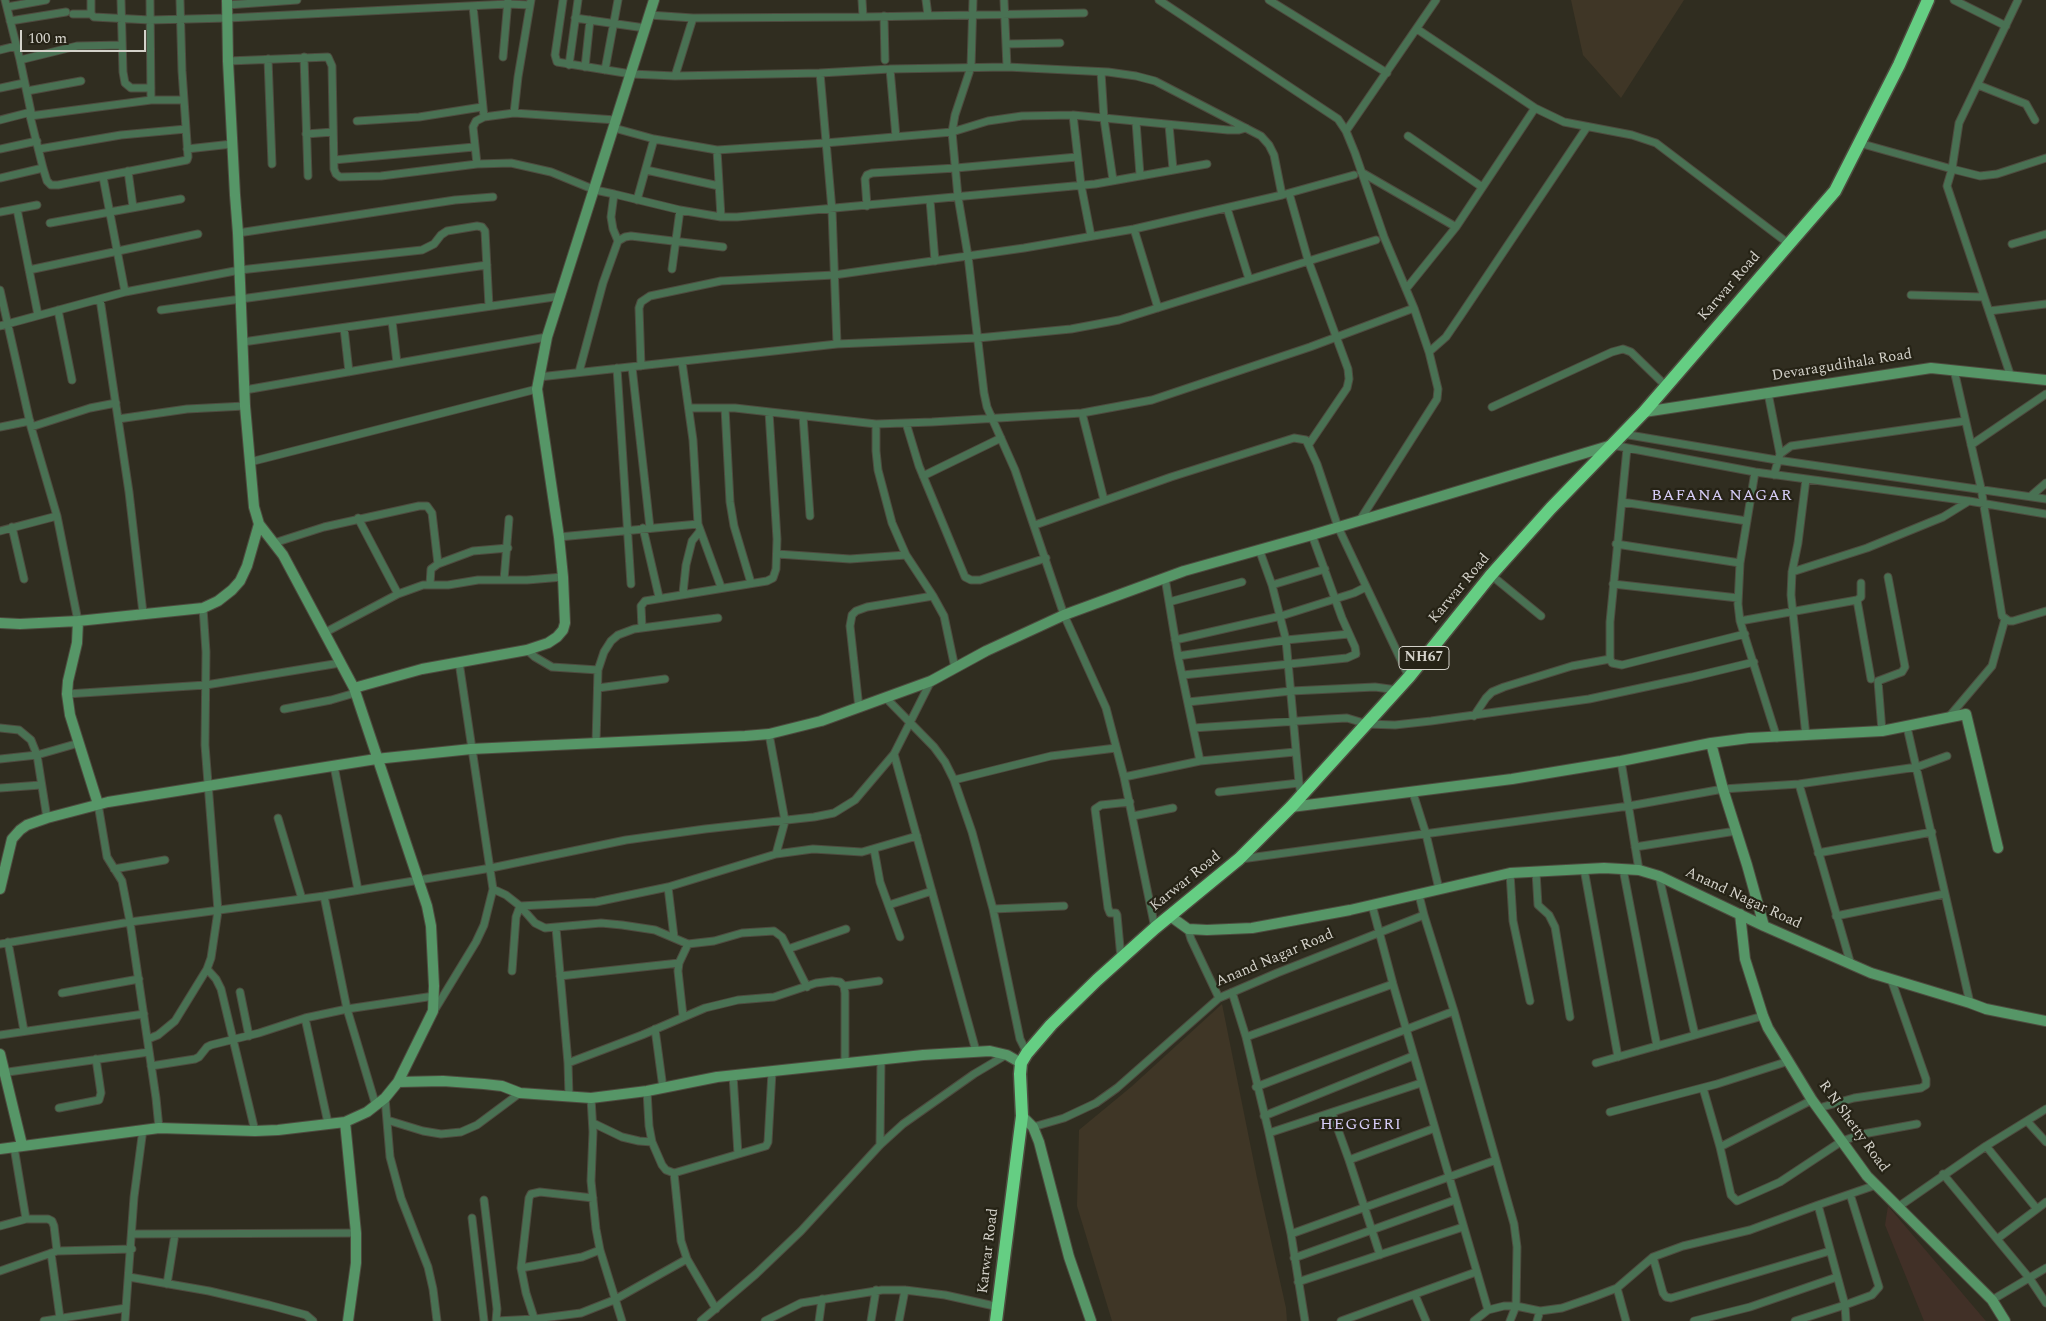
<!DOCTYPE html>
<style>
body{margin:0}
#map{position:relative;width:2046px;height:1321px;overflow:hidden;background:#302d20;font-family:Spectral,serif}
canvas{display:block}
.scale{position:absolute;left:20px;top:30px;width:126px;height:22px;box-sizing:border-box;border:2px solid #d4d2ca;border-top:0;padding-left:6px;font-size:15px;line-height:18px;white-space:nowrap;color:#d4d2ca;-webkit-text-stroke:4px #262316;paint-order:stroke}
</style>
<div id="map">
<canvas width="2046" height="1321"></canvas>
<div class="scale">100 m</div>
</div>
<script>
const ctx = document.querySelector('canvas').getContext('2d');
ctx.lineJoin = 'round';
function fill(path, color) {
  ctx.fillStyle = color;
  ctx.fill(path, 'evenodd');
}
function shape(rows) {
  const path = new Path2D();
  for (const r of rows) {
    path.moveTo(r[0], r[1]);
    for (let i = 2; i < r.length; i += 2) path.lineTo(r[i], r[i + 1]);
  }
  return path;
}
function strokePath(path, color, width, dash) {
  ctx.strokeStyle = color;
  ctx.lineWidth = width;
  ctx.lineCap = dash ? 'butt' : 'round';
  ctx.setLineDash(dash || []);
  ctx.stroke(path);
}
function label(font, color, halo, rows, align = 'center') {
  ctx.font = font + ' Spectral,serif';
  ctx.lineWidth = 4.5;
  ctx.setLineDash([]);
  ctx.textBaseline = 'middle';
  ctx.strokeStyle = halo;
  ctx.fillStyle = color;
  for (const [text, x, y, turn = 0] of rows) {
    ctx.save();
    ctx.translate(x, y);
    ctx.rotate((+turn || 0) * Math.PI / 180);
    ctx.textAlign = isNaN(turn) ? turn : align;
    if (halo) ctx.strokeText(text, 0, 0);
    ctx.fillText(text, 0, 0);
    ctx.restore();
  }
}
fill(shape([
 [1888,1206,1985,1320,1986,1321,1924,1321,1885,1225]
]), '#413027');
fill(shape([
 [1571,0,1684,0,1621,98,1583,55],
 [1222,1004,1257,1178,1286,1308,1287,1321,1112,1321,1077,1206,1079,1130,1131,1087]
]), '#3f3626');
const street = shape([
 [5,0,20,60,31,112,30,116,43,168,47,181,51,185,58,185,187,160,188,157,182,71,180,0],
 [91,0,91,14,94,17,150,20,228,18,508,4,530,5],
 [121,0,123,72,125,83,131,88,151,88],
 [150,0,151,100],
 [563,0,555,55,557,62,631,74,675,76,820,73,890,69,1007,67,1108,72,1136,76,1155,81,1261,136,1269,145,1274,155,1282,195],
 [862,0,863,17],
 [926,0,928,15],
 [973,0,971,67,955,115,952,132,958,197,968,256,984,393,987,407,1015,470,1064,615,1106,708,1124,777,1155,928],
 [1004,0,1007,67],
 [1159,0,1338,119,1346,131,1355,153,1384,237,1414,308,1429,352,1438,389,1437,399,1360,520],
 [1269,0,1387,73],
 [1954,0,2006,26],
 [2018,0,1959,123,1952,169,1980,176,1997,174,2046,158],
 [227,5,297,0],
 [473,6,484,117],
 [7,7,46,0],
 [73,14,91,14],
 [649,15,693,18,863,17,1084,13],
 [884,16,885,60],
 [575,18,645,28],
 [10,21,66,12],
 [1417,29,1535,108,1564,122,1632,135,1656,143,1789,244],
 [1006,44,1060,43],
 [0,50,16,46],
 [304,57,308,176],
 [503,57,508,0],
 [268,59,272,164],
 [20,60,77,46,122,45],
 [228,61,328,57,332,66,334,169,336,174,340,177,381,176,477,164,511,163,551,172,595,190,614,194,680,210,721,217,737,217,1095,184,1207,164],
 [569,65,578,0],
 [585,67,590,20],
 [890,69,896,137],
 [605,70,618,0],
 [1101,72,1104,119,1113,180],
 [820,73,832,210,837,344],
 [675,76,693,18],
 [1978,85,2026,104,2035,120],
 [0,88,24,83],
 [27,91,81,81],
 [514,113,518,77,531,0],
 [1073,115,1081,185,1091,236],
 [30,116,151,100,184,100],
 [0,120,31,112],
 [357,121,419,117,482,107],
 [1136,122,1140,175],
 [1169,125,1173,169],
 [614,128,654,139,717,150,825,143,952,132,988,121,1022,116,1073,115,1228,130,1239,130,1246,128],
 [1346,131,1436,0],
 [306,134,333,132],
 [1408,136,1482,187],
 [1859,143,1952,169,1947,186,2011,377],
 [0,149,37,141],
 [39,149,121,135,186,129],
 [187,149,232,144],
 [717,150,721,217],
 [334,160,474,147],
 [477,164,473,127,476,121,484,117,514,113,616,120],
 [646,170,719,186],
 [128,171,133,207],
 [1361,172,1456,227],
 [103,177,125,292],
 [0,178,43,168],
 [1289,193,1308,260,1348,369,1349,379,1347,388,1309,444],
 [614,194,611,217,613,229,618,241],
 [637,200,654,139],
 [930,200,935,261],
 [867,206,865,179,867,175,872,173,956,168,1077,157],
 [1227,208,1249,279],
 [17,209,38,315],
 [0,212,37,205],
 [50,223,181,199],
 [1134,229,1158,308],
 [238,233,455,200,493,197],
 [2012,244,2046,234],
 [672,269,680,210],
 [29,270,198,234],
 [1406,289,1456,227,1535,108],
 [0,290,31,427,57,516,78,621],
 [1911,295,1984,297],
 [100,299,129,492,143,613],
 [58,310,72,380],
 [161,310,487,265],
 [1989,311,2046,304],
 [392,321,397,363],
 [0,326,125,292,240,270,422,250,434,244,441,235,447,231,477,226,482,227,485,231,489,306],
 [344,328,349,372],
 [243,342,561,296],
 [1429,352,1446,337,1461,315,1587,127],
 [682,362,693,440,698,524,721,587],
 [641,366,639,308,641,302,650,296,721,281,834,275,1024,248,1134,229,1282,195,1354,175],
 [632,367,650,528],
 [617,368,631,584],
 [1954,370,1981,488,2002,616,2009,621,2013,621,2046,611],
 [579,372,603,283,618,241,625,237,631,236,723,247],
 [539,377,837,344,978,338,1071,329,1119,320,1376,240],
 [245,390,547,337],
 [1768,393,1780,454],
 [1492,407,1612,352,1623,349,1631,352,1666,386],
 [690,408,735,408,876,424,932,422,1082,413,1152,400,1310,347,1414,308],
 [725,408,730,502,734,526,751,583],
 [1082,413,1104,500],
 [803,416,810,516],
 [118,419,187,409,245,406],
 [906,423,919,466,965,577,971,580,980,580,1046,558],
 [876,424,876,451,878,470,892,523,906,555,933,596,944,616,955,668],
 [0,427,30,421],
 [31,427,90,408,116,403],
 [1623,434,1777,460,2046,499],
 [1612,445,1755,472,1969,501,2046,514],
 [1971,445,2046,394],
 [1627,448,1610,622,1610,659,1612,663,1622,665,1745,634],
 [250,462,537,389],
 [1755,472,1740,563,1738,604,1740,621,1777,738],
 [1774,475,1780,454,1791,446,1965,421],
 [923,476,1001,438],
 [1806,479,1798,543,1792,572,1791,595,1806,736],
 [2031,496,2046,483],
 [1622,502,1747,521],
 [358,518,398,594],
 [1035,525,1171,477,1294,438,1306,440,1317,464,1338,527,1409,677],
 [12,527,24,579],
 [643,528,659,597],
 [0,531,57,516],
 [559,537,698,524],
 [274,543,324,527,419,506,427,506,432,513,438,564],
 [1616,544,1740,563],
 [1259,549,1272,585,1286,640,1299,783,1301,794],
 [777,554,850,559,906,555],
 [1792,572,1867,548,1943,517,1969,501],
 [1491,575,1541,616],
 [1165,578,1178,656,1200,761],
 [504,580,509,519],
 [430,584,431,569,438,564,473,551,508,548],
 [1613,584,1738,598],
 [1272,585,1325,569],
 [683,593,686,565,692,541,700,531],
 [1857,600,1871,679],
 [1169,602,1242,582],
 [1740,621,1857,600,1861,597,1861,583],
 [642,628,641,606,645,601,767,581,773,578,776,569,777,539,769,412],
 [324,633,398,594,423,585,448,585,478,580,527,580,563,577],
 [1175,640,1281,616,1354,593,1366,587],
 [527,650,535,657,552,667,598,670],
 [1178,656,1286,640,1349,634],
 [1183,675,1347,658,1356,654,1355,647,1342,618,1312,535],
 [598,688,665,679],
 [67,694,206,685,340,663],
 [886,698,934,747,945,762,954,780,972,832,993,909,1020,1039,1027,1053],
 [1188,702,1291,691,1375,687,1397,690],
 [859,708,850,626,852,615,856,611,867,607,933,596],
 [284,709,331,700,355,693],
 [1474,716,1486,698,1492,692,1504,687,1572,666,1610,659],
 [1948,718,1992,666,2005,619],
 [1907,727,1970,1003],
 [0,728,19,730,31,740,37,755,47,818],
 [1193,728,1328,719,1347,718,1367,724,1395,725,1431,721,1589,699,1692,677,1754,662],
 [1882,731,1878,681,1902,672,1905,667,1888,577],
 [769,734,785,821,776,854],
 [596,743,598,670,604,652,611,641,618,635,634,629,718,618],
 [894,754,976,1051],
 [0,759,37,755,79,743],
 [1621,761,1639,870],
 [334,766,358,890],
 [1124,777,1200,761,1295,752],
 [954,780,1051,756,1116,748],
 [1799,784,1851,965],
 [0,788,41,785],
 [1219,792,1299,783],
 [1413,793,1426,834,1439,889],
 [98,804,107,857,122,881,130,922,156,1098,159,1128],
 [1133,816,1173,808],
 [278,818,302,899],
 [1635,847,1736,831],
 [874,849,880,882,900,937],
 [1818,853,1932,832],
 [1241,859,1629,806,1723,789,1799,784,1917,767,1947,756],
 [114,869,165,860],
 [1584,869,1618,1057],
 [1623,869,1657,1046],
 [1536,872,1538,905,1549,915,1555,927,1570,1017],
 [1510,873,1513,921,1530,1001],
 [1659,876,1695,1035],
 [668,887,674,937],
 [493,889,506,895,520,906,535,923,545,928,601,923,622,925,655,930,688,944,714,941,742,933,774,931,782,937,807,987],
 [324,896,347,1009,376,1106],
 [889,905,932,891],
 [1372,905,1393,984,1488,1310],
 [993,909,1064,906],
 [1424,915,1454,1011,1514,1224,1517,1247,1516,1306,1510,1321],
 [1836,916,1944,894],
 [556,928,568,1063,569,1096],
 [1188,929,1191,939,1219,998],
 [8,942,24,1031],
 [0,944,130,922,324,896,491,868,626,840,705,829,814,817,834,813,855,800,894,754,931,681],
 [788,949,846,929],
 [1121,958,1117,915,1116,913,1110,913,1108,908,1095,809,1101,805,1130,802],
 [207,969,216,979,221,989,255,1131],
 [512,971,516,917,520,906,596,902,668,887,776,854,813,849,862,852,917,836],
 [560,976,679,963],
 [844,986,879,981],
 [240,992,249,1036],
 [1232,992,1246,1037,1269,1133,1291,1234,1305,1321],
 [62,993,139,979],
 [434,1011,476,942,484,925,493,889,459,662],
 [683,1016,678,971,679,963,688,944],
 [305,1018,328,1123],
 [655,1029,663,1088],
 [0,1035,144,1014],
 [1246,1037,1393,984],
 [148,1039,158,1035,175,1021,207,969,211,958,218,911,205,745,206,652,203,608],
 [568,1063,642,1035,705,1008,738,1000,774,997,816,983,832,981,840,982,844,986,845,993,845,1063],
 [1596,1063,1763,1016],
 [151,1066,195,1059,199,1057,207,1047,211,1045,259,1033,305,1018,347,1009,434,996],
 [1,1073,149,1052],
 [733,1075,738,1154],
 [1256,1087,1454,1011],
 [1703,1088,1720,1147,1731,1195,1737,1201,1780,1182,1842,1141,1863,1134,1917,1124],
 [647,1091,649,1126,652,1142,662,1165,666,1170,674,1173,766,1146,768,1142,772,1072],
 [385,1098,390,1157,401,1198,428,1267,433,1289,437,1321],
 [591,1098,593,1132,591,1181,596,1229,600,1250,622,1321],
 [59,1108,99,1100,101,1093,96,1059],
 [1819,1108,1854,1098,1921,1088,1926,1085,1926,1079,1891,979],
 [1610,1112,1717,1084,1789,1061],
 [1332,1113,1349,1160,1435,1128],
 [1264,1116,1413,1056],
 [387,1120,423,1131,441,1134,461,1132,477,1125,520,1093],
 [2027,1121,2046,1142],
 [593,1123,622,1137,639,1141,652,1142],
 [1033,1127,1064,1118,1096,1103,1117,1088,1219,998,1277,973,1424,915,1419,895],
 [1269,1133,1421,1083],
 [880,1145,881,1059],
 [1986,1146,2037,1209,2046,1202],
 [14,1147,26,1219],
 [1720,1147,1812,1100],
 [1349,1160,1380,1255],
 [674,1173,681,1241,687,1259,716,1309],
 [1943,1174,2030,1279,2046,1303],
 [484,1200,497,1309,496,1321],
 [1898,1207,1986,1146,2046,1109],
 [472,1218,484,1321],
 [0,1226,26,1219,48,1219,52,1221,54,1226,57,1251],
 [133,1234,356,1233],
 [1291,1234,1496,1160],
 [1997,1239,2037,1209],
 [51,1253,60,1318],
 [1653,1257,1663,1293,1666,1297,1671,1298,1830,1251],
 [1294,1258,1455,1200],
 [521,1268,582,1257,600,1250],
 [0,1271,57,1251,132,1249],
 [129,1277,209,1291,269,1305,306,1315,313,1321],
 [1298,1282,1463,1227],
 [167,1284,175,1234],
 [1617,1288,1626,1321],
 [1415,1295,1426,1321],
 [1992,1300,2046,1268],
 [44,1321,126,1308],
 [125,1321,134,1197,143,1129],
 [496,1321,535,1319,581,1313,614,1300,687,1259],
 [535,1321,526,1293,521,1268,529,1198,531,1194,540,1192,593,1198],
 [701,1321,756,1274,801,1231,880,1145,903,1124,974,1074,1006,1055],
 [765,1321,801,1303,882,1290,905,1290,945,1295,999,1307],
 [819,1321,822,1299],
 [871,1321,876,1290],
 [899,1321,905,1290],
 [1341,1321,1476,1272],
 [1474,1321,1488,1310,1504,1306,1516,1306,1540,1311,1562,1308,1591,1298,1617,1288,1653,1257,1683,1246,1750,1230,1818,1205],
 [1537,1321,1540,1311],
 [1694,1321,1750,1307,1837,1277],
 [1795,1321,1845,1305,1818,1205,1876,1185],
 [1846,1321,1845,1305,1872,1295,1879,1287,1850,1194]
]);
const secondary = shape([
 [1644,412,1931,368,2046,380],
 [78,621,77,643,68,681,67,694,70,715,98,804],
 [0,623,20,624,78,621,203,608,218,601,232,590,240,581,247,566,259,524],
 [354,688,422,669,527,650,548,643,557,637,563,630,565,623,563,577,559,537,537,389,547,337,654,0],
 [1711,743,1723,789,1747,865,1764,926],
 [1291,807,1512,779,1621,761,1711,743,1749,738,1882,731,1966,714,1998,848],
 [0,889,12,839,20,830,27,825,47,818,108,802,376,759,471,749,745,736,769,734,821,721,931,681,986,651,1064,615,1184,571,1312,535,1612,445],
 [1740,914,1745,959,1763,1016,1768,1028,1812,1100,1867,1176,1992,1300,2005,1321],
 [1170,916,1188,929,1207,930,1252,928,1350,910,1510,873,1604,868,1639,870,1659,876,1764,926,1871,973,1970,1003,1986,1009,2046,1021],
 [0,1054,22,1145],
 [398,1082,443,1081,484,1084,502,1086,520,1093,591,1098,647,1091,717,1077,923,1055,990,1051,1007,1055,1021,1063],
 [1022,1116,1033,1127,1039,1142,1069,1257,1091,1321],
 [345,1122,356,1233,356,1263,348,1321],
 [0,1149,159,1128,255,1131,278,1130,345,1122,367,1112,385,1098,398,1082,433,1011,434,986,431,926,427,906,354,688,283,555,259,524,254,507,245,406,238,233,235,195,228,61,227,0]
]);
const highway = shape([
 [996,1321,1022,1116,1020,1074,1021,1063,1027,1053,1051,1025,1097,980,1155,928,1239,859,1291,807,1409,677,1491,575,1551,508,1644,412,1789,244,1835,191,1899,65,1928,0]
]);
strokePath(street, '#4e4b3f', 9);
strokePath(secondary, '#4e4b3f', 12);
strokePath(highway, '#4e4b3f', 15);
strokePath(street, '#497153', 7);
strokePath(secondary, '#569667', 10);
strokePath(highway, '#65ce83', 12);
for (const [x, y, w] of [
 [1424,658,50]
]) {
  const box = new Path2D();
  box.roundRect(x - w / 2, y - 11.5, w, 23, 4);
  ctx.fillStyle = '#262316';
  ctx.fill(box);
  strokePath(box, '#d4d2ca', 1);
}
label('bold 14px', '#d4d2ca', null, [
 ["NH67",1424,658]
]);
label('15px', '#d4d2ca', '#262316', [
 ["Karwar Road",1730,287,-49],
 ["Devaragudihala Road",1842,366,-9],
 ["Karwar Road",1460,589,-50],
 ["Karwar Road",1186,882,-39],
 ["Anand Nagar Road",1743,899,25],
 ["Anand Nagar Road",1275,959,-23],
 ["R N Shetty Road",1853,1127,54],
 ["Karwar Road",989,1251,-83]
]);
ctx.letterSpacing = '1px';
label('16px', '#d7cdf8', '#262316', [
 ["BAFANA NAGAR",1722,497],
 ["HEGGERI",1361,1126]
]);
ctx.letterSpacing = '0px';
</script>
